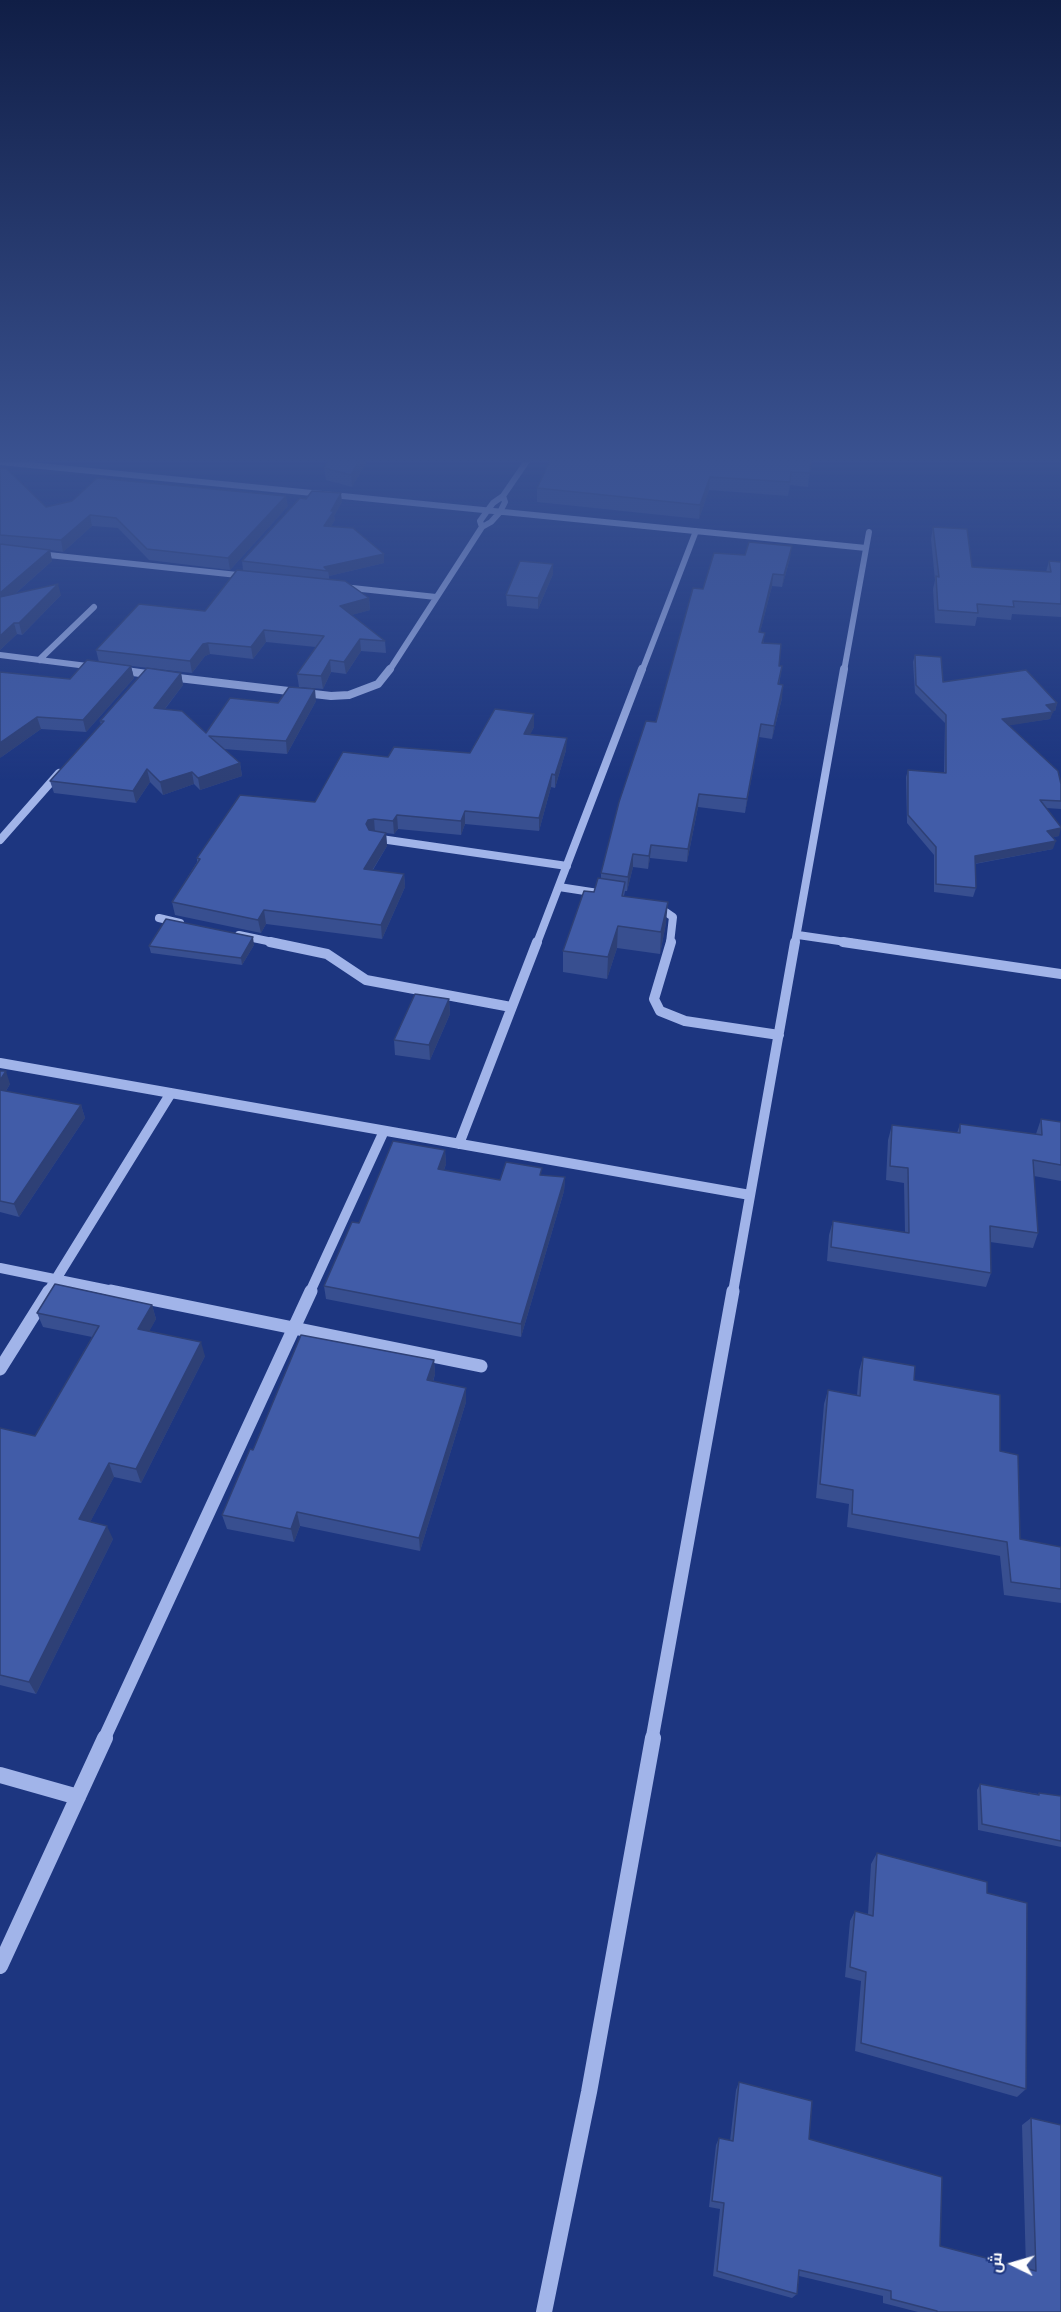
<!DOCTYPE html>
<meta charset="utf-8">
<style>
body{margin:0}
#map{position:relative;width:1061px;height:2312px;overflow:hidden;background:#1d3680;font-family:Barlow,Cairo,sans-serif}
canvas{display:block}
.north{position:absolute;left:983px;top:2234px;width:60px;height:60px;-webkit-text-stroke:4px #1d3680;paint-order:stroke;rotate:275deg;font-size:16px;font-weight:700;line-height:24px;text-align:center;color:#fff}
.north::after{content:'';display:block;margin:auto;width:21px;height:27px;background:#fff;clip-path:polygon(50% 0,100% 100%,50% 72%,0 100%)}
</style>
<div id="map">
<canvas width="1061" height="2312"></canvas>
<div class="north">ش</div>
</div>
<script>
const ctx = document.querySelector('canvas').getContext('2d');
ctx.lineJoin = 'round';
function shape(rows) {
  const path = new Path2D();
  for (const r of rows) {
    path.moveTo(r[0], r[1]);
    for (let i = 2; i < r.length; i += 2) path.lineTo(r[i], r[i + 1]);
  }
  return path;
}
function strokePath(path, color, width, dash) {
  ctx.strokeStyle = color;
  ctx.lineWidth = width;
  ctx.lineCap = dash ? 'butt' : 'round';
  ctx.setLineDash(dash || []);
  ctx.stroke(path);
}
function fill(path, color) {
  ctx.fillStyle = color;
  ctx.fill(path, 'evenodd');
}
strokePath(shape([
 [0,462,866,548],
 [482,527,491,522,500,512,505,502,503,496],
 [39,554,247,576],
 [343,587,436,597],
 [0,655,95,667],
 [39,660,94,607],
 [119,670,125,671],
 [389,671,482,527,480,521,493,503,503,496,529,458],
 [642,671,696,531],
 [844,671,869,532]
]), '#a1b4e9', 6);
strokePath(shape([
 [119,670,154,675],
 [170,677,331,696,349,695,378,684,390,669],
 [374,838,567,866],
 [0,840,59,773],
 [559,887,598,893],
 [657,906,673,917,670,943],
 [159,918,180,923],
 [239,935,277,943],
 [798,935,853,943],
 [537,943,642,669],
 [795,943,844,669]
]), '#a1b4e9', 8);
strokePath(shape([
 [270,942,327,954,366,980,511,1007],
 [671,942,654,999,660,1011,685,1021,779,1035],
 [843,942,1061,974],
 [0,1063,750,1195],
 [459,1144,537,942],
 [0,1268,118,1292],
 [48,1292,171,1093],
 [310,1292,384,1131],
 [733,1292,795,942]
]), '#a1b4e9', 10);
strokePath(shape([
 [111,1291,481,1366],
 [0,1369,49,1291],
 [104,1739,311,1291],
 [652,1739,733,1291]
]), '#a1b4e9', 13);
strokePath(shape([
 [0,1775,78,1797],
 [0,1966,105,1738],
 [544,2312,589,2092,653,1738]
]), '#a1b4e9', 16);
fill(shape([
 [369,458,352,487,326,480,324,468],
 [811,458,808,487,790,485,788,496,709,490,699,519,537,502,537,488,556,459],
 [0,468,46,507,288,506,230,570,149,560,118,528,92,526,63,552,50,550,52,561,15,594,61,595,22,635,17,634,0,650],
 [342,502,334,516,335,520,331,526,384,563,329,576,329,579,369,598,370,610,351,615,385,641,386,653,361,651,346,674,331,672,323,689,299,687,297,674,316,647,266,642,253,659,210,654,205,656,192,673,123,665,131,666,134,678,86,732,41,729,0,758,70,679,99,662,96,650,205,611,243,570,242,561],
 [933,527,972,567,1046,572,1049,561,1061,562,1061,617,1012,614,1011,620,977,617,975,626,935,623,933,589,935,580,931,539],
 [790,558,782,587,772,586,760,632,764,643,779,666,782,666,779,685,782,698,772,739,759,737,745,813,698,807,687,862,650,858,648,869,633,867,627,891,625,891,624,896,666,923,660,954,617,948,607,979,563,972,563,951,601,878,601,873,703,589],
 [553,574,538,609,507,606,506,595],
 [915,655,943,682,1057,703,1055,711,1052,711,1050,719,1009,725,1061,784,1061,809,1046,808,1059,836,1053,837,1053,849,975,864,976,888,973,897,934,892,934,855,907,823,906,777,908,770,944,773,945,723,915,693,913,662],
 [181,673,183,685,165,709,206,733,278,703,316,701,287,754,224,749,240,763,242,776,200,790,194,784,163,795,150,782,136,803,54,793,50,781,101,725,100,721],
 [534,714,534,727,530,734,566,750,555,788,551,787,539,831,465,824,461,835,398,829,394,834,386,833,387,846,373,870,404,874,405,887,382,939,266,924,261,933,175,915,172,902,197,862,197,858,315,802,388,757,470,753],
 [254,945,242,965,151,953,149,946],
 [449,999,450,1014,430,1060,395,1055,394,1040],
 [0,1071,10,1084,6,1091,81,1105,85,1118,19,1217,0,1212],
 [1041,1119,1061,1122,1061,1181,1034,1176,1038,1233,1033,1248,990,1242,991,1273,986,1287,827,1261,829,1235,833,1221,905,1232,904,1183,886,1180,888,1140,892,1125,957,1133,960,1124,1036,1134],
 [445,1150,446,1164,444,1170,500,1180,542,1175,565,1177,564,1191,521,1337,326,1299,324,1286,359,1223],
 [152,1305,156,1319,149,1331,205,1356,141,1483,114,1477,90,1522,113,1539,36,1694,0,1685,0,1428,35,1436,92,1337,43,1327,37,1313],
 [863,1357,914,1380,1000,1451,1020,1539,1061,1547,1061,1603,1004,1595,1000,1556,847,1527,849,1504,816,1498,824,1404,828,1390,857,1395,859,1371],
 [434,1360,435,1374,433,1382,466,1388,466,1402,420,1551,300,1526,294,1542,227,1529,222,1515,253,1450],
 [980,1784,1038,1794,1039,1793,1061,1796,1061,1847,978,1830,977,1790],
 [877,1853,987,1893,1026,2089,1017,2097,855,2051,861,1981,845,1977,850,1921,855,1911,868,1914,871,1864],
 [739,2082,940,2246,1026,2269,1022,2125,1031,2118,1061,2312,918,2312,883,2303,883,2296,799,2276,797,2294,792,2298,713,2276,720,2209,709,2207,716,2145,719,2138,730,2141,736,2090]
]), '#384f90');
fill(shape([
 [361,458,369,458,352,487,351,475],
 [710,477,709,490,699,519,700,505],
 [341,493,342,502,334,516,335,520,325,535,324,526,331,511],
 [286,496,288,506,230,570,228,558],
 [90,515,92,526,63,552,61,540],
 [792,546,790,558,782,587,784,575],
 [50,550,52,561,0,607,0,593],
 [384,554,384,563,329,576,328,571,324,567],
 [553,564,553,574,538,609,538,598],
 [773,574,772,586,757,644,759,632],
 [58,584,61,595,22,635,19,623],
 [369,598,370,610,341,618,340,606],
 [14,623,17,634,0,650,0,636],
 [264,630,266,642,253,659,251,647],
 [360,639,361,651,346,674,344,662],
 [208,643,210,654,205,656,192,673,190,661,203,644],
 [330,660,331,672,323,689,321,676],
 [131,666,134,678,86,732,83,720],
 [181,673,183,685,156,720,154,708],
 [783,685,782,698,772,739,774,726],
 [315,689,316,701,287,754,286,741],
 [1057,703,1055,711,1044,712,1046,705],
 [1053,712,1050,719,1000,727,1002,719],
 [534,714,534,727,524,747,524,734],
 [37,717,41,729,0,758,0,743],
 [761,724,759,737,745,813,747,799],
 [567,738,566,750,555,788,555,775],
 [240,763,242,776,200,790,198,778],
 [147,769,150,782,136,803,133,791],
 [192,772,194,784,163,795,160,782],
 [552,774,551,787,539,831,539,818],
 [699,794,698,807,687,862,688,849],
 [465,811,465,824,461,835,461,821],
 [397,815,398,829,394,834,393,821],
 [374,819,375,832,369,834,366,824,368,820],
 [1061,828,1059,836,1045,839,1047,831],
 [386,833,387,846,365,882,364,869],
 [1056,841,1053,849,973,864,975,856],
 [651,845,650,858,648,869,649,856],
 [633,854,633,867,627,891,628,877],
 [404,874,405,887,382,939,381,925],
 [668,902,666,923,660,954,661,932],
 [264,910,266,924,261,933,258,920],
 [618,926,617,948,607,979,608,957],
 [253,937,254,945,242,965,241,958],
 [449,999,450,1014,430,1060,429,1045],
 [6,1071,10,1084,0,1101,0,1080],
 [81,1105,85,1118,19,1217,14,1204],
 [445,1150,446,1164,439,1183,438,1169],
 [565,1177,564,1191,521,1337,521,1324],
 [152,1305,156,1319,143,1343,138,1329],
 [201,1342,205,1356,141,1483,136,1469],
 [434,1360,435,1374,429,1394,427,1380],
 [466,1388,466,1402,420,1551,419,1538],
 [109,1463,114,1477,85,1532,79,1519],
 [297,1512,300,1526,294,1542,291,1529],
 [107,1526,113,1539,36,1694,29,1682]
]), '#2e4076');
const building = shape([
 [331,458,361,458,351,475,324,468,331,458],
 [557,458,811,458,810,473,791,472,790,482,710,477,700,505,537,488,551,459,556,459,557,458],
 [0,468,6,468,46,507,72,501,97,478,286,496,228,558,147,549,116,518,90,515,61,540,0,535,0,468],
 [312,491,341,493,331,511,334,511,324,526,353,528,384,554,324,567,328,571,242,561,300,498,306,499,312,491],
 [933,527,967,529,972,567,1051,572,1049,561,1061,562,1061,604,1013,601,1014,607,977,604,978,613,938,610,936,576,939,577,933,527],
 [749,542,792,546,784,575,773,574,759,632,765,633,762,643,781,644,779,666,782,666,778,684,783,685,774,726,761,724,747,799,699,794,688,849,651,845,649,856,633,854,628,877,601,873,619,802,646,721,656,722,693,588,703,589,714,553,745,555,749,542],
 [0,544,50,550,0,593,0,544],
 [520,561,553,564,538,598,506,595,520,561],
 [237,570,345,581,369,598,340,606,385,641,360,639,344,662,330,660,321,676,297,674,324,636,264,630,251,647,208,643,203,644,190,661,96,650,139,604,205,611,237,570],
 [58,584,19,623,14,623,0,636,0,597,58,584],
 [915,655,941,657,943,682,1026,670,1057,703,1046,705,1053,712,1002,719,1058,771,1061,784,1061,801,1040,800,1061,827,1061,828,1047,831,1056,841,975,856,976,888,936,884,936,847,908,815,908,770,946,773,946,715,916,685,915,655],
 [87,660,131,666,83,720,37,717,0,743,0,672,70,679,87,660],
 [147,668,181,673,154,708,182,711,206,733,230,698,278,703,289,687,315,689,286,741,209,736,240,763,198,778,192,772,160,782,147,769,133,791,50,781,104,721,100,721,147,668],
 [495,709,534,714,524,734,567,738,555,775,552,774,539,818,465,811,461,821,397,815,393,821,374,819,368,820,366,824,369,830,386,833,364,869,404,874,381,925,264,910,258,920,172,902,200,859,197,858,240,795,315,802,343,752,388,757,394,747,470,753,495,709],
 [598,878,625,882,622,896,668,902,661,932,618,926,608,957,563,951,584,891,594,892,598,878],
 [166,919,253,937,241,958,149,946,166,919],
 [415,994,449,999,429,1045,394,1040,415,994],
 [0,1071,6,1071,0,1080,0,1071],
 [0,1090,81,1105,14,1204,0,1201,0,1090],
 [1041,1119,1061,1122,1061,1165,1033,1160,1038,1233,990,1226,991,1273,831,1247,833,1221,909,1233,908,1168,890,1166,892,1125,960,1133,960,1124,1042,1135,1041,1119],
 [393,1141,445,1150,438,1169,500,1180,506,1162,542,1168,540,1175,565,1177,521,1324,324,1286,352,1222,359,1223,393,1141],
 [55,1284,152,1305,138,1329,201,1342,136,1469,109,1463,79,1519,107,1526,29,1682,0,1675,0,1428,35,1436,99,1326,37,1313,55,1284],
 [301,1335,434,1360,427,1380,466,1388,419,1538,297,1512,291,1529,222,1515,250,1449,253,1450,301,1335],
 [863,1357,915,1366,914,1380,1000,1395,1000,1451,1018,1455,1020,1539,1061,1547,1061,1589,1011,1582,1007,1542,852,1514,853,1490,820,1484,828,1390,860,1396,863,1357],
 [980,1784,1039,1795,1039,1793,1061,1796,1061,1841,982,1824,980,1784],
 [877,1853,987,1882,987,1893,1027,1903,1026,2089,861,2043,866,1972,850,1967,855,1911,873,1916,877,1853],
 [739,2082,812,2101,809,2139,942,2177,940,2246,1036,2271,1031,2118,1061,2125,1061,2312,937,2312,937,2311,891,2299,891,2291,799,2270,797,2294,717,2271,724,2203,712,2201,719,2138,733,2141,739,2082]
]);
fill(building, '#415ca8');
strokePath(building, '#2e4076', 1.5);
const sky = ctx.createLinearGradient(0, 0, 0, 781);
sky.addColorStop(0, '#101e46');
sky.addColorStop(0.59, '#3a5291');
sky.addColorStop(1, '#3a529100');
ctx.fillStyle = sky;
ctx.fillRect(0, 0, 1061, 781);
</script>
